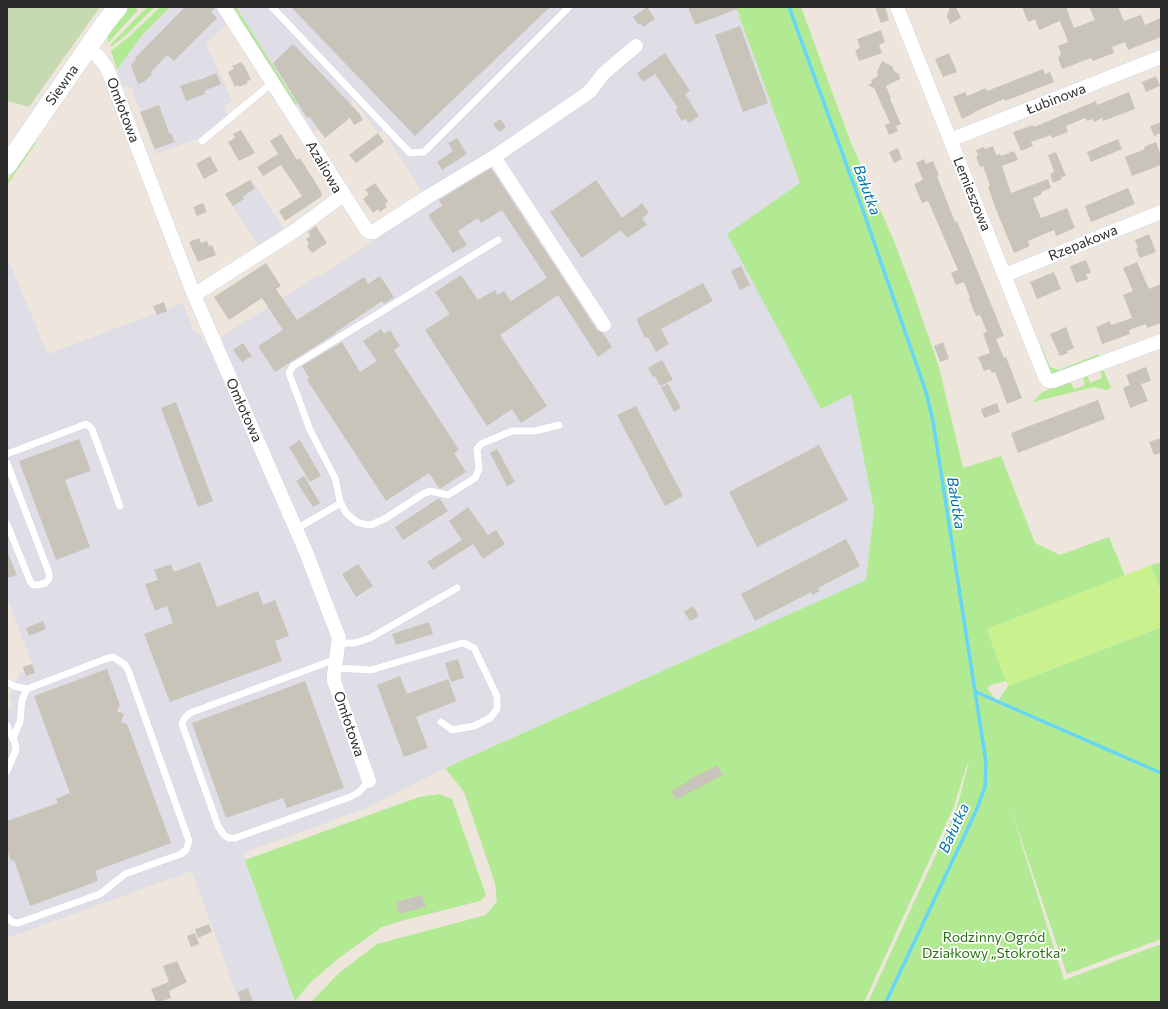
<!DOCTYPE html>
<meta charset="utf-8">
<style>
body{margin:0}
#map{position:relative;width:1168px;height:1009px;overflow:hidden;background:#eee6dc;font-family:Commissioner,sans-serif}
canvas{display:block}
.frame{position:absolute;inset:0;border:8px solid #2b2b2b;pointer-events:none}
</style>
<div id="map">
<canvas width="1168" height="1009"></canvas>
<div class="frame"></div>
</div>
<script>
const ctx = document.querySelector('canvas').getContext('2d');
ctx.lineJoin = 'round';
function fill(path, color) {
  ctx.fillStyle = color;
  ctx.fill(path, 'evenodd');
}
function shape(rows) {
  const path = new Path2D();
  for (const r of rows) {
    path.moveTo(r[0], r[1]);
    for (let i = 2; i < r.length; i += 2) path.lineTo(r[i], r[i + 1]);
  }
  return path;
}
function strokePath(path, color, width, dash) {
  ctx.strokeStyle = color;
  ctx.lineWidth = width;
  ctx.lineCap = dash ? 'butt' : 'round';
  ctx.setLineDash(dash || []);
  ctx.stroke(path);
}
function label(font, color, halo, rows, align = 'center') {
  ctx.font = font + ' Commissioner,sans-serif';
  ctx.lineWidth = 3.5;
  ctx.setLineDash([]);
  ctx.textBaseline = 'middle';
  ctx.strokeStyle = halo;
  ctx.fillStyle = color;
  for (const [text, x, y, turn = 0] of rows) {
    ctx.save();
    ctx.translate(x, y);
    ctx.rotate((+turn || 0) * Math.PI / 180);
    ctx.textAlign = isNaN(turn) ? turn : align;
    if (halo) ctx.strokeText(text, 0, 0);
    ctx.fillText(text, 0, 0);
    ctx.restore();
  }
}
fill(shape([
 [170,7,217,7,227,23,206,43,232,101,223,107,228,115,197,139,155,154,131,87,123,86,117,69,143,34],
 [236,7,736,7,800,183,820,409,851,393,874,510,866,580,445,768,369,807,243,853,295,1000,294,1002,239,1002,192,871,7,938,7,707,13,705,9,697,20,673,24,672,23,667,32,664,7,597,7,257,48,354,183,303,194,331,200,334,206,346,223,336,318,275,319,277,429,203,383,130,378,133,354,101,314,132],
 [251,179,285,230,259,247,225,194]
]), '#dfdde6');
fill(shape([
 [127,7,135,7,138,10,108,43,108,33],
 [147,7,155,7,125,36,111,47,111,44],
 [160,7,170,7,143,34,117,69,111,51,130,36],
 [233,7,236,7,297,104,293,107,239,20,239,15],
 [736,7,801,7,851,143,894,241,911,286,939,367,963,468,1001,456,1035,543,1060,555,1109,537,1125,576,987,629,1006,681,991,685,987,688,1002,707,999,699,1008,686,1161,627,1161,939,1067,974,1010,807,1064,980,1161,944,1161,1002,868,1002,956,811,969,762,967,765,953,809,882,963,865,1000,863,1002,311,1002,339,973,377,944,486,915,497,901,495,883,464,792,445,768,866,580,874,510,851,394,821,409,727,234,800,183],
 [34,142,36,143,7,185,7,181],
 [1041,345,1050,367,1059,370,1099,354,1099,357,1053,374,1050,373,1039,346],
 [1100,370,1104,371,1111,388,1107,390,1094,387,1033,402,1042,392,1069,382,1071,383,1074,389,1085,385,1083,378,1086,376,1088,377,1090,383,1102,378],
 [1161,562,1161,592,1151,565],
 [440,794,452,799,486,895,480,901,401,921,382,927,339,958,310,983,295,1001,245,860,419,797]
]), '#b2ea93');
fill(shape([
 [7,7,100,7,29,107,7,101]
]), '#c6dab1');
fill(shape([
 [1151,565,1161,592,1161,627,1008,686,987,629]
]), '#c9f28e');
strokePath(shape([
 [789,7,859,199,926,392,933,421,986,762,985,787,976,811,886,1002],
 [976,692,1161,773]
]), '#65d5fa', 3.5);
fill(shape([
 [185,7,215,7,211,12,217,18,174,61,167,55,151,72,152,74,144,82,138,84,131,65,136,59,135,58],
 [291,7,550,7,415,136],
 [647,7,655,19,643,27,641,23,639,25,633,17],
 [688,7,740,7,740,8,695,25],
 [875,7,885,7,889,20,881,23],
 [950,7,956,7,961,18,950,24,947,16],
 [1022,7,1066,7,1074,28,1095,20,1089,7,1118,7,1124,21,1141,15,1145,25,1161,18,1161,37,1128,50,1125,42,1112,47,1114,53,1093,61,1091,58,1062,69,1058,58,1061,54,1058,46,1068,42,1060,21,1039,30,1035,19,1028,22],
 [740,26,768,103,743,112,715,35],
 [881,30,885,42,879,45,882,53,859,61,855,50,860,48,857,39],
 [293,44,359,113,363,120,354,125,350,118,325,138,309,116,307,118,273,63],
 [665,53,690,91,685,94,699,116,689,123,685,119,682,121,675,110,678,108,655,74,643,82,637,73],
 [949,53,957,72,943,77,935,59],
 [882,61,892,66,894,71,899,74,900,79,886,86,891,98,890,99,901,124,896,126,898,131,889,135,885,125,890,123,874,88,868,85,872,83,871,80,878,76,877,72],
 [241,62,243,65,244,65,251,80,247,81,248,83,239,87,238,85,235,87,228,72,234,69,232,66],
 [1043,69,1045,74,1050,72,1054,82,1005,101,1004,99,974,112,974,113,962,119,953,97,965,92,967,96,986,88,987,91],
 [216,73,221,84,204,91,205,94,186,101,180,86,200,79,200,80],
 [1156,76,1160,86,1146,92,1142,82],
 [1129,92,1135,109,1103,121,1102,118,1094,122,1092,119,1087,121,1085,118,1066,126,1068,132,1052,138,1051,135,1031,142,1033,146,1021,151,1013,132,1033,125,1034,127,1096,101,1097,105],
 [159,105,169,133,171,133,175,142,155,149,140,112],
 [500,119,506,127,499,132,493,124],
 [1161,122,1161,133,1154,136,1150,126],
 [241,130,255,153,239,161,228,142,235,138,233,134],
 [378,133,384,142,356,163,349,155],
 [281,134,297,160,300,158,322,193,321,197,285,221,279,211,302,196,281,165,263,176,257,167,278,154,270,141],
 [457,138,467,154,442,170,437,162,453,151,448,143],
 [1118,139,1122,149,1091,162,1087,152],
 [1156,142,1161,155,1161,165,1132,176,1125,157,1145,149,1144,147],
 [993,146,996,155,1000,154,1001,156,1014,151,1018,160,1002,166,1011,193,1048,179,1051,188,1041,192,1042,194,1033,198,1041,218,1067,208,1075,228,1056,236,1054,230,1028,241,1030,246,1014,253,995,207,988,186,990,185,983,166,980,167,976,157,978,156,976,150,984,147,985,149],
 [898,148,902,159,894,163,889,152],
 [1056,152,1066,176,1061,177,1062,179,1053,183,1050,174,1054,172,1048,155],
 [210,156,218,171,204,179,196,164],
 [924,159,926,164,933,161,939,175,937,176,955,222,957,221,971,255,1004,336,996,339,1004,358,1006,357,1022,398,1007,404,995,372,992,373,990,369,984,371,978,357,990,353,983,333,987,332,980,315,976,316,969,299,970,298,964,282,956,285,951,273,958,270,928,201,922,203,914,184,923,180,916,163],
 [491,168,597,330,603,333,612,347,598,357,558,295,500,335,547,406,521,423,512,409,487,426,425,330,450,314,435,292,461,275,478,300,495,290,498,295,504,291,511,301,547,278,502,210,481,223,478,218,458,231,467,245,453,253,428,215,442,206,439,200],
 [250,180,255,188,243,197,244,199,233,206,225,194],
 [596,180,622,218,642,203,649,213,642,218,647,225,627,238,621,230,582,258,550,212],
 [375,183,388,201,385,204,387,207,380,212,378,209,373,213,363,199,369,194,365,190],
 [1128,188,1135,204,1091,222,1085,206],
 [203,203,207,212,197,216,193,207],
 [316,226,327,243,312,253,307,246,309,244,306,239,310,236,308,232],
 [1149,234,1156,252,1140,258,1136,249,1138,248,1135,240],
 [199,238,201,243,207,241,209,246,212,245,216,255,198,262,189,242],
 [1086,260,1091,273,1086,274,1088,279,1076,283,1070,266],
 [1137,262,1149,289,1161,284,1161,323,1147,328,1146,324,1129,330,1130,334,1102,344,1096,327,1110,321,1111,325,1132,318,1123,295,1133,291,1123,268],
 [266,263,281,286,276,289,297,320,364,277,368,284,380,276,394,297,384,304,382,301,336,332,336,333,275,372,258,346,283,330,262,298,229,320,214,297],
 [741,266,750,285,740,290,731,271],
 [1054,272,1061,289,1037,299,1030,282],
 [703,283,713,301,661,329,669,344,656,352,648,337,645,338,636,319],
 [164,302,167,311,157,315,153,306],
 [1066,327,1074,348,1067,351,1068,353,1060,356,1050,334],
 [381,329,384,334,390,330,400,346,394,350,459,450,454,453,466,472,441,488,439,488,429,473,386,501,311,386,307,380,309,378,302,366,342,342,360,372,377,361,363,341],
 [943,342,949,359,940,362,934,346],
 [243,343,252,356,242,362,233,350],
 [662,360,673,380,660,386,655,376,653,377,648,368],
 [1146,367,1151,381,1141,384,1148,401,1130,408,1123,388,1130,385,1126,375],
 [668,384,681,408,674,412,661,387],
 [1098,400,1105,419,1018,453,1011,433],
 [176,402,213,501,198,507,161,408],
 [997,403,1000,412,984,418,981,409],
 [636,406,683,496,665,506,617,415],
 [1161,438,1161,453,1154,455,1149,442],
 [79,439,91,471,65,480,90,547,56,560,19,461],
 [300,440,321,476,310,482,289,447],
 [819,445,848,500,757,547,729,492],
 [497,449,515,482,507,486,490,453],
 [304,476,320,503,313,507,296,481],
 [439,498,448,511,403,540,395,527],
 [468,507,488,535,496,530,505,544,483,559,473,544,433,570,427,562,462,540,449,521],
 [846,539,860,566,818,588,820,591,812,595,811,592,755,621,741,594],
 [7,551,17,575,7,578],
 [200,562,217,607,258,591,263,605,275,600,289,636,275,641,282,661,170,702,144,634,173,623,167,606,155,611,145,584,158,580,154,570,171,564,174,572],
 [358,564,373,586,356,597,342,574],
 [693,606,699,616,690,621,684,612],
 [43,621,46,629,29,636,26,628],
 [429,622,433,634,396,645,392,634],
 [458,659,464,678,451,682,445,663],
 [32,664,35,673,26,676,23,667],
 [107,669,120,705,117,711,124,714,121,722,127,724,171,843,95,871,98,881,30,906,14,860,11,861,7,850,7,821,58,803,56,799,70,793,34,696],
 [400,676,407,694,448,679,456,701,416,717,428,748,404,757,377,685],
 [305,681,344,788,287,808,283,798,226,818,192,723],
 [718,765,723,775,676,800,671,791,689,781,688,780],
 [422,895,426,907,399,914,396,902],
 [209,924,212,932,198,938,195,929],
 [195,933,199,944,191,947,187,936],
 [177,961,187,982,169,991,171,998,160,1002,156,1002,151,989,169,982,163,966],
 [248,988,253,1002,241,1002,238,992]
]), '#c9c4ba');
const lane = shape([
 [272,7,410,153,424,152,569,7],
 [202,141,272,83],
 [498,240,293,366,289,373,310,430,335,478,340,501,346,513,357,522,363,524,371,525,386,518,423,494,430,491,448,495,475,478,479,469,477,449,481,444,512,431,535,431,559,425],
 [7,454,86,424,89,426,92,429,120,506],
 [7,463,49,573,49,579,46,583,38,585,33,585,30,581,7,524],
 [296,529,341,503],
 [339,643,355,643,370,638,457,588],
 [336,659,190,713,184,719,182,724,218,826,224,835,229,838,235,838,350,797,359,792,369,781],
 [335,668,371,670,459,644,464,643,474,648,497,696,497,709,490,718,474,726,452,730,441,722],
 [7,682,14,686,27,689,108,658,113,657,124,664,128,670,189,841,186,850,181,854,125,874,100,894,18,923,12,922,7,917],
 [7,726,15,743,16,750,7,771],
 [13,738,20,722,22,700,27,689]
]);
const street = shape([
 [224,7,366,229,369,232,373,232,429,196,494,157,604,325],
 [897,7,1045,377,1048,381,1053,381,1161,341],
 [88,48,98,56,107,68,194,295,306,552,339,638,334,675,334,681,369,781],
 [950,140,1161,57],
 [494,157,585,95,591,90,604,73,636,46],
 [1005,275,1161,212],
 [194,295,296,230,343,195]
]);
const secondary = shape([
 [7,165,105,23,118,7]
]);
strokePath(lane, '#d1d5e5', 8);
strokePath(street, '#d1d5e5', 15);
strokePath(secondary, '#d1d5e5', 20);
strokePath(lane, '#fff', 7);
strokePath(street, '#fff', 14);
strokePath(secondary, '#fff', 19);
label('14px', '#2b2b2b', '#fff', [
 ["Siewna",62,85,-55],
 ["Łubinowa",1056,99,-21],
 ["Omłotowa",123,110,69],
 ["Azaliowa",324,167,60],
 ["Lemieszowa",972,194,68],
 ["Rzepakowa",1083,243,-22],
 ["Omłotowa",244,410,66],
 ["Omłotowa",349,724,71]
]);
label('14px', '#287013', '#fff', [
 ["Rodzinny Ogród",994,937],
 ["Działkowy „Stokrotka”",994,953]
]);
label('italic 15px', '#0072aa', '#fff', [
 ["Bałutka",867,190,70],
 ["Bałutka",956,503,81],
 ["Bałutka",954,828,-65]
]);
</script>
